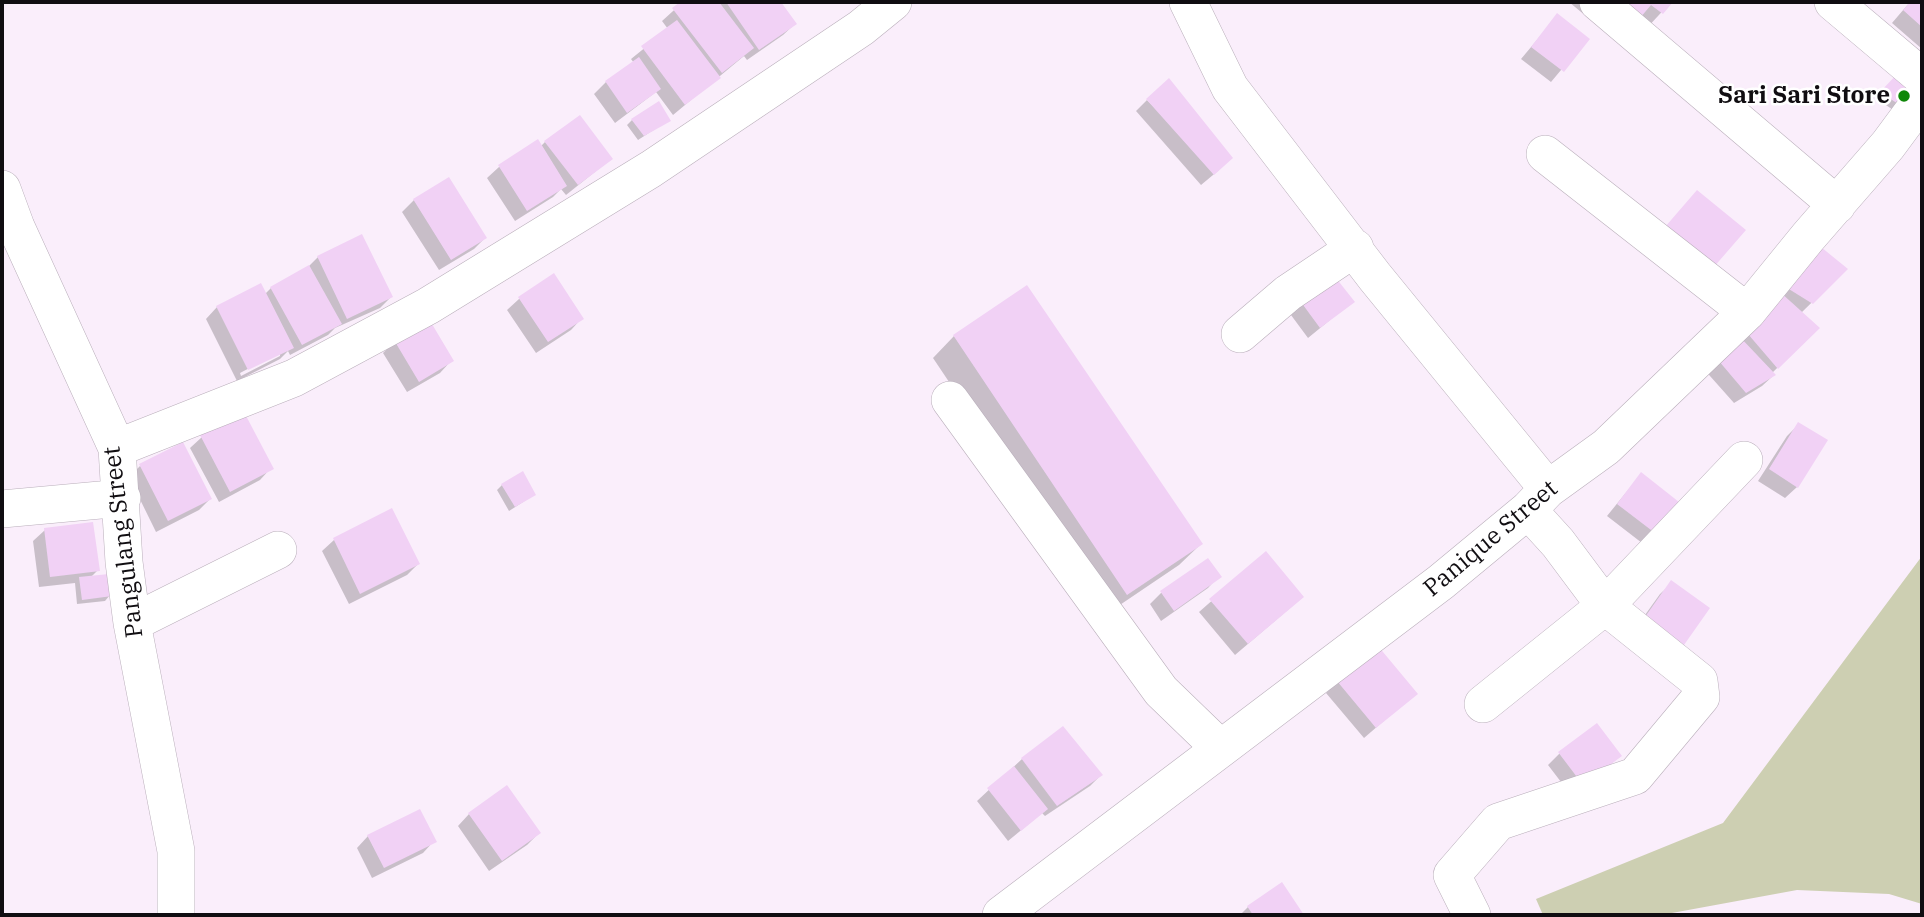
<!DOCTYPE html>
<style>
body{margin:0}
#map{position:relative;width:1924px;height:917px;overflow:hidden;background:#faeefb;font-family:"IBM Plex Serif",serif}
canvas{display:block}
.frame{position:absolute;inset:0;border:4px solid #100d11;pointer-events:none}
</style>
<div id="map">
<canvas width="1924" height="917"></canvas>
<div class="frame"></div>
</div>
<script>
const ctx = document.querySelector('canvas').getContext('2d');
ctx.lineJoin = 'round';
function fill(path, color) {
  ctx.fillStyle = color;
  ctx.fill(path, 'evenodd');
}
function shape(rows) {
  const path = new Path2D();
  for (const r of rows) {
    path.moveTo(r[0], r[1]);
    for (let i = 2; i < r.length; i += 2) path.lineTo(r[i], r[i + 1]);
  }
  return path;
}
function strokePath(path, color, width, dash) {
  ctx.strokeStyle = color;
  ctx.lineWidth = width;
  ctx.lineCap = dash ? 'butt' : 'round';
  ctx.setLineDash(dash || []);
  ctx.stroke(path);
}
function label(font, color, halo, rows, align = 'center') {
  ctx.font = font + ' "IBM Plex Serif",serif';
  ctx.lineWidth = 5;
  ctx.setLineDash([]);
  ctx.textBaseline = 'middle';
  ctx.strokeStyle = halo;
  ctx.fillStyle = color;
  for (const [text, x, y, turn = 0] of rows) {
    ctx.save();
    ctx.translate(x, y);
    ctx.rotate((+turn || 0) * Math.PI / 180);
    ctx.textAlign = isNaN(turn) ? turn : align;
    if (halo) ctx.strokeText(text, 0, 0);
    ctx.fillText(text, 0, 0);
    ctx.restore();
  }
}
fill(shape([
 [1922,556,1922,904,1889,894,1797,890,1661,915,1543,915,1536,899,1723,823]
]), '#cdcfb2');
fill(shape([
 [683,2,717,2,719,5,722,2,779,2,795,24,783,35,747,60,744,56,673,115,656,92,615,123,594,94,606,82,634,63,631,59,668,29,662,21],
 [1569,2,1671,2,1645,30,1616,41],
 [1910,2,1922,2,1922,49,1892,23],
 [1557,16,1587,39,1551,82,1521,59],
 [1899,74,1905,118,1877,99],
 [1147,100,1219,170,1201,185,1136,111],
 [632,120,669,120,638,140,627,125],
 [537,142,540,147,545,142,611,159,566,195,561,189,553,197,515,221,487,178,499,167],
 [448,179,485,238,474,249,439,270,402,212,414,200],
 [318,257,391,297,380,308,335,328,328,335,290,355,288,351,280,359,237,381,206,319,217,307,265,294,271,288,307,268],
 [280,352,280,356,241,376,240,373],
 [1805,257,1846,269,1801,313,1818,328,1772,373,1774,375,1762,386,1734,403,1702,367],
 [553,275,582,318,571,330,536,353,507,310,519,299],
 [1299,300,1352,302,1308,338,1288,311],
 [954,336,1201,544,1179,565,1105,615,933,358],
 [395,341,451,361,440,373,407,392,383,353],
 [1799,424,1797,487,1785,498,1758,481,1787,436],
 [202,437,271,468,260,480,219,502,190,448],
 [140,466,210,499,199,510,156,532,129,477],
 [1641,474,1676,502,1642,543,1607,516],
 [502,485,534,495,509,511,497,490],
 [392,510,418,564,407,575,349,604,322,551,334,540],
 [45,530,98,570,90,578,110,595,105,601,77,604,75,583,39,587,33,541],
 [1265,554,1290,608,1235,655,1199,612],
 [1219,576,1208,588,1161,621,1150,604,1161,593],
 [1672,583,1682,644,1671,655,1635,629,1660,594],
 [1338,682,1415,694,1364,738,1326,693],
 [1560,753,1619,756,1608,767,1571,795,1548,765],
 [1022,759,1101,775,1090,786,1045,816,1042,813,1008,841,977,801],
 [469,814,539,833,527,845,489,871,458,826],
 [368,836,434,841,423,853,372,878,357,848],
 [1282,885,1302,915,1240,915,1248,907]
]), '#0003');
fill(shape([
 [680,2,719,2,754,48,722,73,672,8],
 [726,2,781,2,797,24,759,50],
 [1606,2,1673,2,1663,14,1651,5,1634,25],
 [1910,2,1922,2,1922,27,1903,10],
 [1557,13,1590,39,1564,72,1531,47],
 [677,20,721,78,685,105,641,46],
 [639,57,661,89,627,113,605,81],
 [1899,72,1922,99,1912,113,1880,92],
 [1169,78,1233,158,1214,175,1146,99],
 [659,101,671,121,644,136,631,119],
 [580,115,613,159,578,185,544,141],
 [538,139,567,186,527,211,498,165],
 [449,177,487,238,451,260,413,199],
 [1697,190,1746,230,1713,268,1665,227],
 [362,234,393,297,347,319,317,256],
 [1816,243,1848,269,1813,304,1784,286],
 [309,265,342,324,302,345,270,287],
 [554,273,584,319,548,342,518,297],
 [1332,273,1355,302,1320,328,1298,298],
 [261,283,294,348,248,370,216,306],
 [1027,285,1203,544,1127,595,953,335],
 [1780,292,1820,328,1778,369,1748,334],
 [429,319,454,361,419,382,394,340],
 [1739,336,1776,375,1746,393,1713,354],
 [244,412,274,469,230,492,200,435],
 [1798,422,1828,440,1798,488,1769,469],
 [183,442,212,499,168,521,139,464],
 [523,471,536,495,515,507,501,484],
 [1641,472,1679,502,1655,533,1617,504],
 [392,508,420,564,360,594,333,538],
 [93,522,100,571,50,577,44,528],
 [1266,551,1304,597,1248,644,1209,599],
 [1208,558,1222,577,1174,611,1160,591],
 [109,574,112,596,82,600,79,577],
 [1671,580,1710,608,1684,645,1645,617],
 [1378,646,1418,694,1376,728,1337,681],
 [1597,723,1622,756,1583,785,1558,752],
 [1063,726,1103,775,1057,806,1021,758],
 [1014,766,1048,809,1021,831,987,788],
 [507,785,541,833,502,861,468,813],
 [420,809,437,842,384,868,367,835],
 [1282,882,1304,915,1253,915,1247,906]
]), '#f1d1f5');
const minor = shape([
 [1188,2,1230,88,1375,277,1548,489],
 [1598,2,1837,205],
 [1833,2,1922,77],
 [1545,154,1747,312],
 [2,189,16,227,117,448,124,562,132,623,176,851,176,915],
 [1240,334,1288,293,1355,248],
 [950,400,1161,691,1220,748],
 [117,448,294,378,428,306,651,169,861,28,893,2],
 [2,509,122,498],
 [132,623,278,550],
 [1483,704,1605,606,1744,460],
 [1001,915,1441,582,1528,510,1548,489,1606,447,1747,312,1808,237,1888,145,1922,99],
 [1472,915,1452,875,1498,822,1635,776,1701,697,1699,681,1605,606,1558,543,1528,510]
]);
strokePath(minor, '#b9aeba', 38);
strokePath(minor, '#fff', 37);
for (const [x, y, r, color] of [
 [1904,96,7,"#0f8708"]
]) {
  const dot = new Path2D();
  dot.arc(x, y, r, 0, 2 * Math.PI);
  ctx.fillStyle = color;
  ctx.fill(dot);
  strokePath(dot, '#fff', 2.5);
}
label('bold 24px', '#100d11', '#fff', [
 ["Sari Sari Store",1890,96]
], 'right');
label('24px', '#100d11', '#fff', [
 ["Panique Street",1491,539,-40],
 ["Pangulang Street",124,542,-97]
]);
</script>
